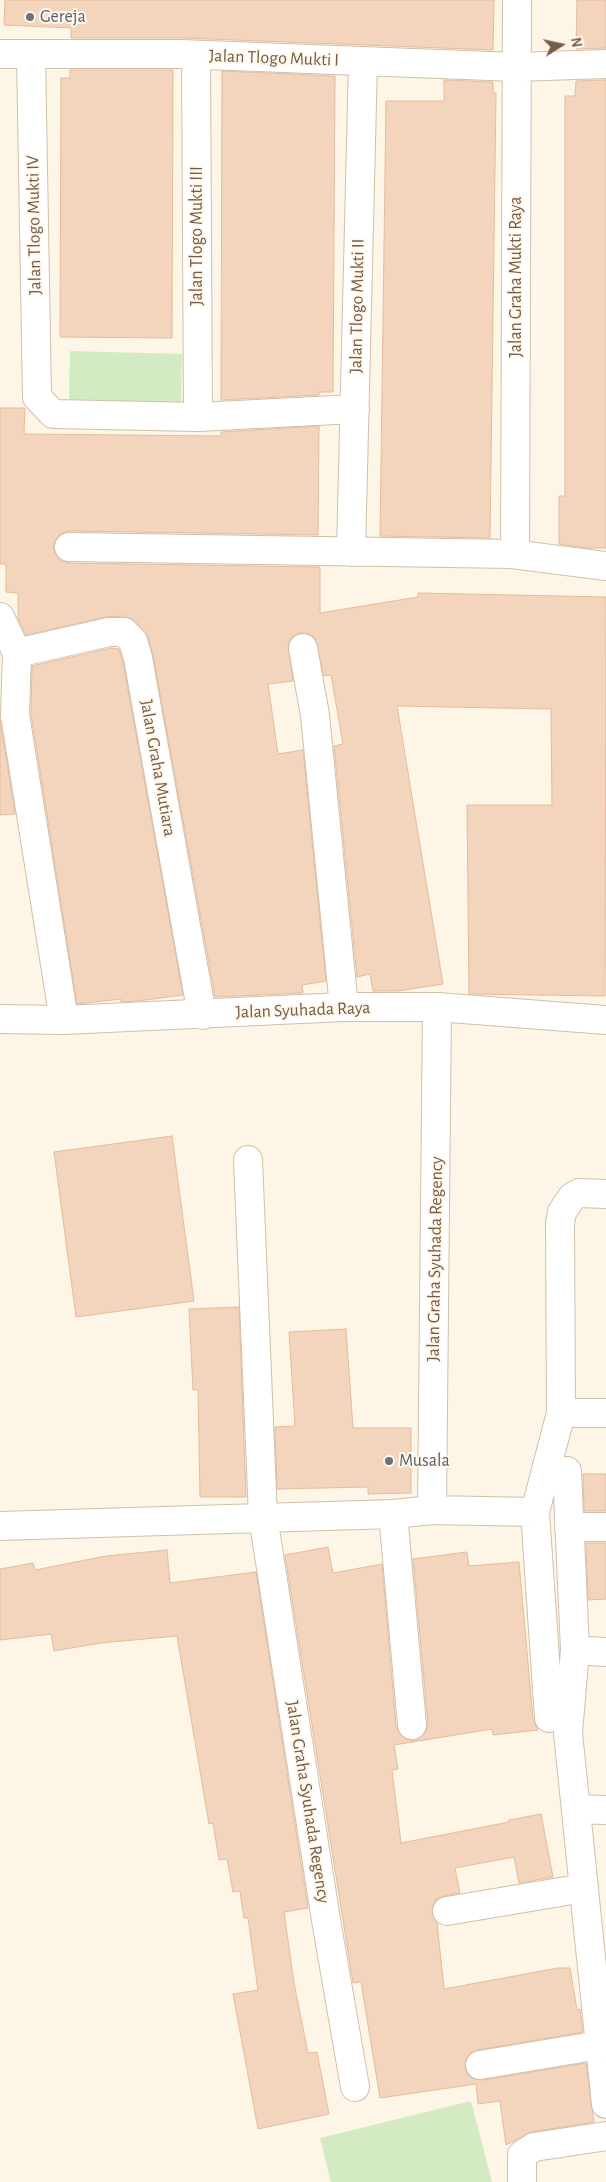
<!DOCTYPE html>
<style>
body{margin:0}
#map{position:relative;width:606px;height:2182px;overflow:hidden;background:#fdf5e5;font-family:"Alegreya Sans",sans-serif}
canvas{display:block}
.north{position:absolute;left:536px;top:20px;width:50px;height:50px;-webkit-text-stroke:4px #fff8ec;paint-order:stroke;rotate:80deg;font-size:14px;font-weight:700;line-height:20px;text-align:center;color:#775b49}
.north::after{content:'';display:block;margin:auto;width:18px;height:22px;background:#775b49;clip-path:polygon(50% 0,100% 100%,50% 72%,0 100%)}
</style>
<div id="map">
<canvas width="606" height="2182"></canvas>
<div class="north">N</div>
</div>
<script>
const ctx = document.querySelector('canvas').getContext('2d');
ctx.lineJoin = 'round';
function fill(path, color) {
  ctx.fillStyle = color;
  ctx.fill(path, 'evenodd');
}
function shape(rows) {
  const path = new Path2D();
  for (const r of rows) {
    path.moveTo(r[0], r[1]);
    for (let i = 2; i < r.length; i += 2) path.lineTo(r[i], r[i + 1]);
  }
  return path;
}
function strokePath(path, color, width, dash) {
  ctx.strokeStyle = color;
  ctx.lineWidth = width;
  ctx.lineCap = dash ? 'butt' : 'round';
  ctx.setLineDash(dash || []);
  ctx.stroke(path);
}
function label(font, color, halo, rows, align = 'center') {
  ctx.font = font + ' "Alegreya Sans",sans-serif';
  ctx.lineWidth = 4;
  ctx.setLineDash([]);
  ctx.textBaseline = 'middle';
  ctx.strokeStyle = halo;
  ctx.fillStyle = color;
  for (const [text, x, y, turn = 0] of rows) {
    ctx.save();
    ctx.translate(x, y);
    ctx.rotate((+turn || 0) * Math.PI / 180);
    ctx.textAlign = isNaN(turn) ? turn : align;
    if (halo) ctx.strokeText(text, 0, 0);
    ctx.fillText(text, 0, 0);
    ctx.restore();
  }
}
fill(shape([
 [70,351,182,354,181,403,69,401],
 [471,2101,492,2182,331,2182,320,2138]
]), '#d2ebc3');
const building = shape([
 [5,0,494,0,493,50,182,38,71,38,71,28,4,25,5,0],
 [577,0,606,0,606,48,576,49,577,0],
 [70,70,173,70,172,338,60,337,61,78,70,78,70,70],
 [222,71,335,76,333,392,319,392,319,395,221,400,222,71],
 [444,80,493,82,493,93,496,93,490,538,380,536,386,101,444,101,444,80],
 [606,80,606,548,587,548,559,544,559,496,565,496,565,96,575,96,576,81,606,80],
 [0,408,25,408,24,434,221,436,221,432,319,426,318,535,69,531,61,534,56,539,53,546,55,554,61,561,69,563,320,567,320,613,418,597,418,593,606,597,605,996,469,994,467,805,552,805,551,709,397,706,443,984,398,991,373,991,370,974,357,977,334,746,343,744,331,675,324,676,315,638,309,634,301,633,293,636,288,643,293,681,268,684,278,754,303,750,326,981,302,985,303,993,215,997,153,655,148,637,135,621,124,616,106,617,26,635,18,618,18,593,6,592,6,564,0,564,0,408],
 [111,648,119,649,123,662,183,995,138,1001,121,1002,121,999,77,1004,31,714,32,666,111,648],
 [0,720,15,814,0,815,0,720],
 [172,1136,194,1301,76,1317,54,1152,172,1136],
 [239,1307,246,1497,200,1497,198,1390,193,1390,189,1309,239,1307],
 [346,1329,353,1428,411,1428,411,1493,368,1494,368,1487,277,1489,275,1427,295,1426,289,1332,346,1329],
 [583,1474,606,1474,606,1511,584,1511,583,1474],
 [586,1543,606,1543,606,1599,588,1600,586,1543],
 [328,1547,333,1573,382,1564,396,1726,400,1734,406,1739,413,1741,421,1737,426,1731,428,1724,413,1559,467,1552,469,1566,519,1562,533,1719,538,1730,493,1735,492,1729,394,1745,398,1769,392,1770,401,1843,509,1822,509,1820,541,1814,553,1877,519,1883,514,1857,455,1868,460,1893,444,1896,437,1899,433,1905,432,1913,437,1922,444,1989,558,1968,570,1968,577,2010,580,2009,583,2032,477,2050,470,2053,466,2059,465,2068,468,2075,474,2079,483,2080,586,2063,594,2122,532,2132,506,2145,500,2101,478,2104,476,2084,380,2098,361,1982,353,1983,285,1555,328,1547],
 [167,1550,170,1583,256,1572,308,1908,284,1912,294,1983,308,2053,317,2052,329,2114,258,2129,233,1994,258,1990,248,1918,244,1918,240,1891,233,1892,227,1859,219,1860,213,1823,209,1824,177,1636,101,1643,54,1651,51,1634,0,1640,0,1569,33,1563,35,1570,106,1556,167,1550]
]);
fill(building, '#f3d4bc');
strokePath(building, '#e6bb9c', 1);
const minor = shape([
 [0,54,181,54,516,67,606,64],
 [31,54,37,397,53,414,198,417,355,409],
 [196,55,198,417],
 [69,547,512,554,606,566],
 [351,552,363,61],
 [515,554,517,0],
 [0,617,17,653,15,715,64,1020],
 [303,648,315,715,344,1007],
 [17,653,109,632,124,632,133,641,138,658,202,1015],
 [248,1160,263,1517,326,1920,355,2087],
 [561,1413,606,1413],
 [567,1471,575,1650,568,1733,606,2104],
 [432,1510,437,1007],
 [535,1512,549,1718],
 [393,1514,412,1725],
 [0,1526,393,1514,432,1510,535,1512,561,1413,560,1223,562,1212,572,1197,579,1193,606,1194],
 [569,1527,606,1527],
 [575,1650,606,1652],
 [576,1809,606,1810],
 [447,1911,584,1888],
 [480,2065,600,2045],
 [522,2182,522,2155,534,2147,606,2136]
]);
const tertiary = shape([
 [0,1019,64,1020,344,1007,437,1007,606,1020]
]);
strokePath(minor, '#d1bfad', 30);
strokePath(tertiary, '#d1bfad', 30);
strokePath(minor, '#fff', 28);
strokePath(tertiary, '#fff', 28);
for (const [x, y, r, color] of [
 [30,17,5,"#6b7280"],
 [389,1461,5,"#6b7280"]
]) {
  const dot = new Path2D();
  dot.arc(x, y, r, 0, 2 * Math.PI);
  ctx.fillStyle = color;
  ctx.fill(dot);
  strokePath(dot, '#fff8ec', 2);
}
label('18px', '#5b616d', '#fff8ec', [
 ["Gereja",40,17],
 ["Musala",399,1461]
], 'left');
label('18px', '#775b49', '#fff8ec', [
 ["Jalan Tlogo Mukti I",274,58,2],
 ["Jalan Tlogo Mukti IV",34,225,-91],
 ["Jalan Tlogo Mukti III",197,236,-90],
 ["Jalan Graha Mukti Raya",516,277,-90],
 ["Jalan Tlogo Mukti II",357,306,-89],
 ["Jalan Graha Mutiara",158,768,80],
 ["Jalan Syuhada Raya",303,1010,-2],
 ["Jalan Graha Syuhada Regency",435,1259,-89],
 ["Jalan Graha Syuhada Regency",308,1802,81]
]);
</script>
